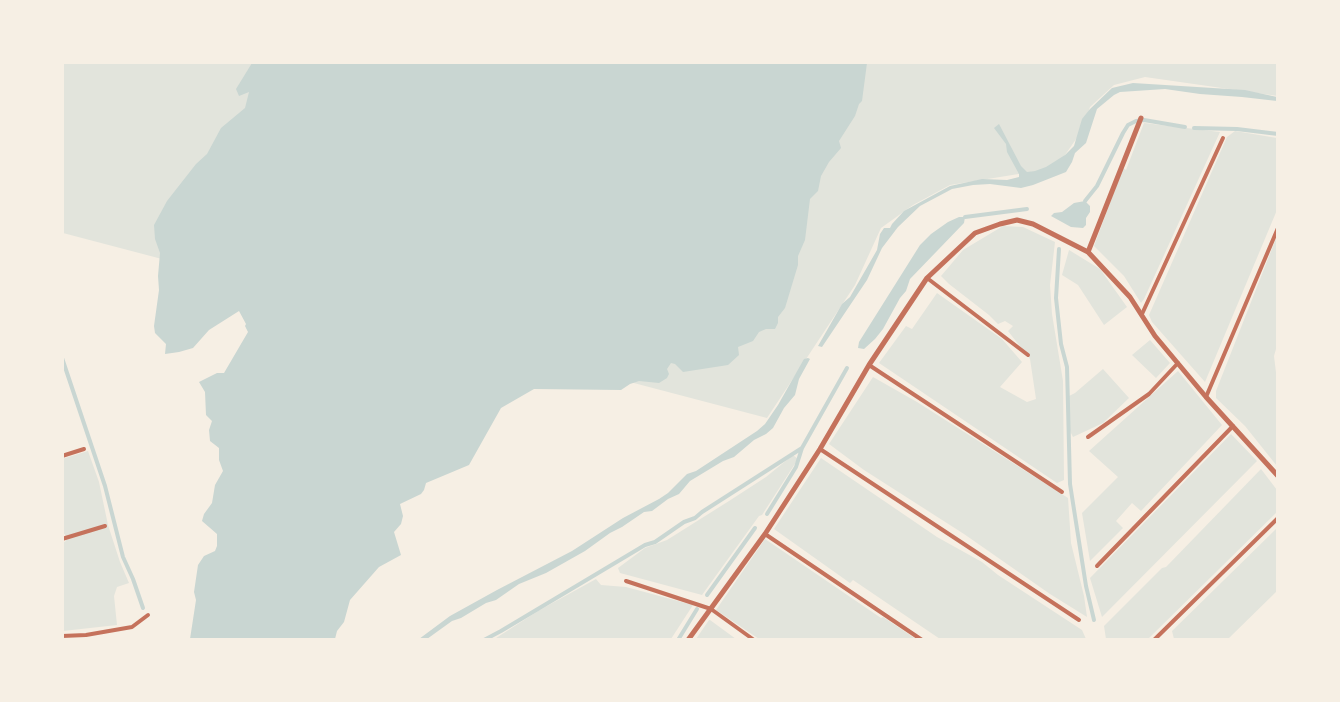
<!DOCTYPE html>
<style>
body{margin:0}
#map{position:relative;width:1340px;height:702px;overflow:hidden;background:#f6efe4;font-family:"Sofia Sans Condensed",sans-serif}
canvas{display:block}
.frame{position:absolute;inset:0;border:64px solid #f6efe4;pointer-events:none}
</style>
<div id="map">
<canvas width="1340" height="702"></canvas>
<div class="frame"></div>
</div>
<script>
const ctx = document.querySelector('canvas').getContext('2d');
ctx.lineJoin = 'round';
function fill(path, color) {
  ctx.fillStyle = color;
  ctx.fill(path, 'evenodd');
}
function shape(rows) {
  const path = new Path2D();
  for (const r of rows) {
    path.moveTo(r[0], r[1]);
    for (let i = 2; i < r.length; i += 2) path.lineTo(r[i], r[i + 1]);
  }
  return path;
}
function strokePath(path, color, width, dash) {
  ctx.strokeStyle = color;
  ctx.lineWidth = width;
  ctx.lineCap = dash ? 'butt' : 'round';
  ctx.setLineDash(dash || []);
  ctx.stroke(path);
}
fill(shape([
 [1277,62,1278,96,1145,77,1114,85,1090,107,1083,129,1056,168,950,185,913,205,881,228,855,285,767,418,63,233,62,63],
 [1144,123,1220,132,1144,299,1141,303,1124,276,1094,246,1123,168,1126,170],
 [1235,131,1277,138,1277,210,1205,382,1152,322,1149,315,1227,137],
 [1003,226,1023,227,1055,242,1050,285,1052,314,1063,381,1064,480,1057,483,879,363,906,326,912,329,937,293,1002,339,1022,362,1000,387,1027,402,1036,399,1030,359,1008,331,1013,326,1005,321,998,324,989,315,949,284,941,276,963,250],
 [1277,236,1278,342,1274,356,1278,389,1277,466,1245,426,1216,398,1216,391],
 [1069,250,1100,269,1127,307,1104,325,1078,285,1062,275],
 [1150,340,1170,363,1156,378,1132,355],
 [1103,369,1129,398,1103,423,1073,437,1070,431,1069,396,1075,393],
 [1178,371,1222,425,1141,511,1132,503,1116,521,1123,528,1090,561,1082,513,1118,477,1089,451],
 [873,377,917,402,1068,498,1071,543,1084,596,1087,617,1050,594,964,534,864,470,829,444],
 [1231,434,1257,461,1102,617,1090,578],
 [88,451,99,482,108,525,120,562,129,583,117,587,114,596,117,625,63,631,62,543,66,541,65,534,62,535,62,459],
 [793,455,798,459,762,515,759,516,702,595,620,573,618,568,645,548,667,540,729,501,766,477],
 [821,458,937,537,982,562,998,575,1082,630,1086,639,940,639,853,580,850,583,774,529],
 [1261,469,1277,490,1277,512,1148,639,1106,639,1104,626,1162,568,1166,567],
 [1277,528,1277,591,1228,639,1174,639,1172,631],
 [765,539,881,618,883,617,916,639,759,639,716,610],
 [596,579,601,585,626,587,693,605,671,639,493,640,538,611],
 [709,620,710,620,736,639,696,639]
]), '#e2e4dc');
fill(shape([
 [252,63,252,62,867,63,862,101,859,104,855,116,839,141,841,148,829,162,821,176,818,191,810,199,805,240,798,256,798,265,785,308,778,317,778,323,775,329,766,329,759,332,753,341,738,347,739,355,728,365,683,372,675,364,671,363,667,369,669,374,667,378,659,383,639,381,630,384,621,390,534,389,501,408,469,465,426,483,424,490,421,494,400,504,403,516,401,524,394,532,401,555,379,567,350,600,344,622,337,631,335,639,190,639,196,600,194,592,198,565,204,556,215,551,217,546,217,534,202,521,204,514,212,503,215,485,223,471,219,460,219,448,210,441,209,430,212,421,206,415,205,392,199,382,217,373,224,373,248,332,245,326,246,324,239,311,209,330,193,348,179,352,165,354,166,344,155,333,154,326,159,290,158,276,160,253,155,239,154,225,167,201,196,164,207,154,221,128,245,108,249,92,239,96,236,89],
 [1133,83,1245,90,1277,97,1277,101,1242,97,1200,94,1165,89,1120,92,1114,95,1097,109,1086,143,1075,153,1072,162,1066,172,1033,185,1021,188,990,184,973,185,952,189,920,206,898,227,882,248,867,280,822,347,818,346,842,304,850,297,877,250,880,234,884,228,890,228,892,224,904,211,950,186,982,179,1007,180,1019,177,1019,174,1007,152,1006,144,994,128,999,124,1021,166,1027,172,1035,171,1046,167,1065,155,1074,146,1082,119,1090,109,1112,88],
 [1085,201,1090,206,1090,212,1086,218,1086,225,1083,228,1071,227,1051,216,1054,213,1062,212,1074,203],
 [959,217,965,217,964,223,910,279,906,291,900,298,883,329,875,339,864,349,858,348,859,342,920,245,931,234,948,222],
 [808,358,810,359,799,379,795,395,784,408,773,428,766,434,754,440,734,457,723,461,690,481,679,494,668,499,652,511,644,512,622,527,610,533,585,551,546,573,519,584,496,600,486,603,461,618,452,621,427,639,419,639,450,616,497,590,572,551,623,518,659,499,668,493,687,474,696,471,757,431,765,424,778,405,804,359]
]), '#c9d6d2');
strokePath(shape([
 [1194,128,1237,129,1278,134],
 [1085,201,1097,186,1123,133,1128,125,1136,121,1144,120,1185,127],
 [965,217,1027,209],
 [1059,249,1056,298,1061,344,1067,367,1070,484,1086,586,1094,620],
 [62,358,105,486,123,557,133,579,143,608],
 [767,514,796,467,802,448],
 [707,595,755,528],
 [484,640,501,631,645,545,655,542,684,522,695,518,702,512,802,448,847,368],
 [678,640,697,609]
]), '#c9d6d2', 4);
strokePath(shape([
 [927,278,1028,355],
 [1142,314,1223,138],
 [869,365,1062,492],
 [1206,397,1278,228],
 [1088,437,1149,394,1178,363],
 [820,449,1079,620],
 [62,456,84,449],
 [765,534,922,640],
 [62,539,105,526],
 [1097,566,1233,426],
 [626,581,711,609,754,640],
 [62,636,86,635,132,627,148,615],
 [1154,640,1278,518]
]), '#c5725c', 4);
strokePath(shape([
 [1088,252,1141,118],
 [688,640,765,534,820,449,869,365,927,278,975,233,1000,224,1017,220,1033,224,1088,252,1130,297,1155,336,1206,397,1278,476]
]), '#c5725c', 5);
</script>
